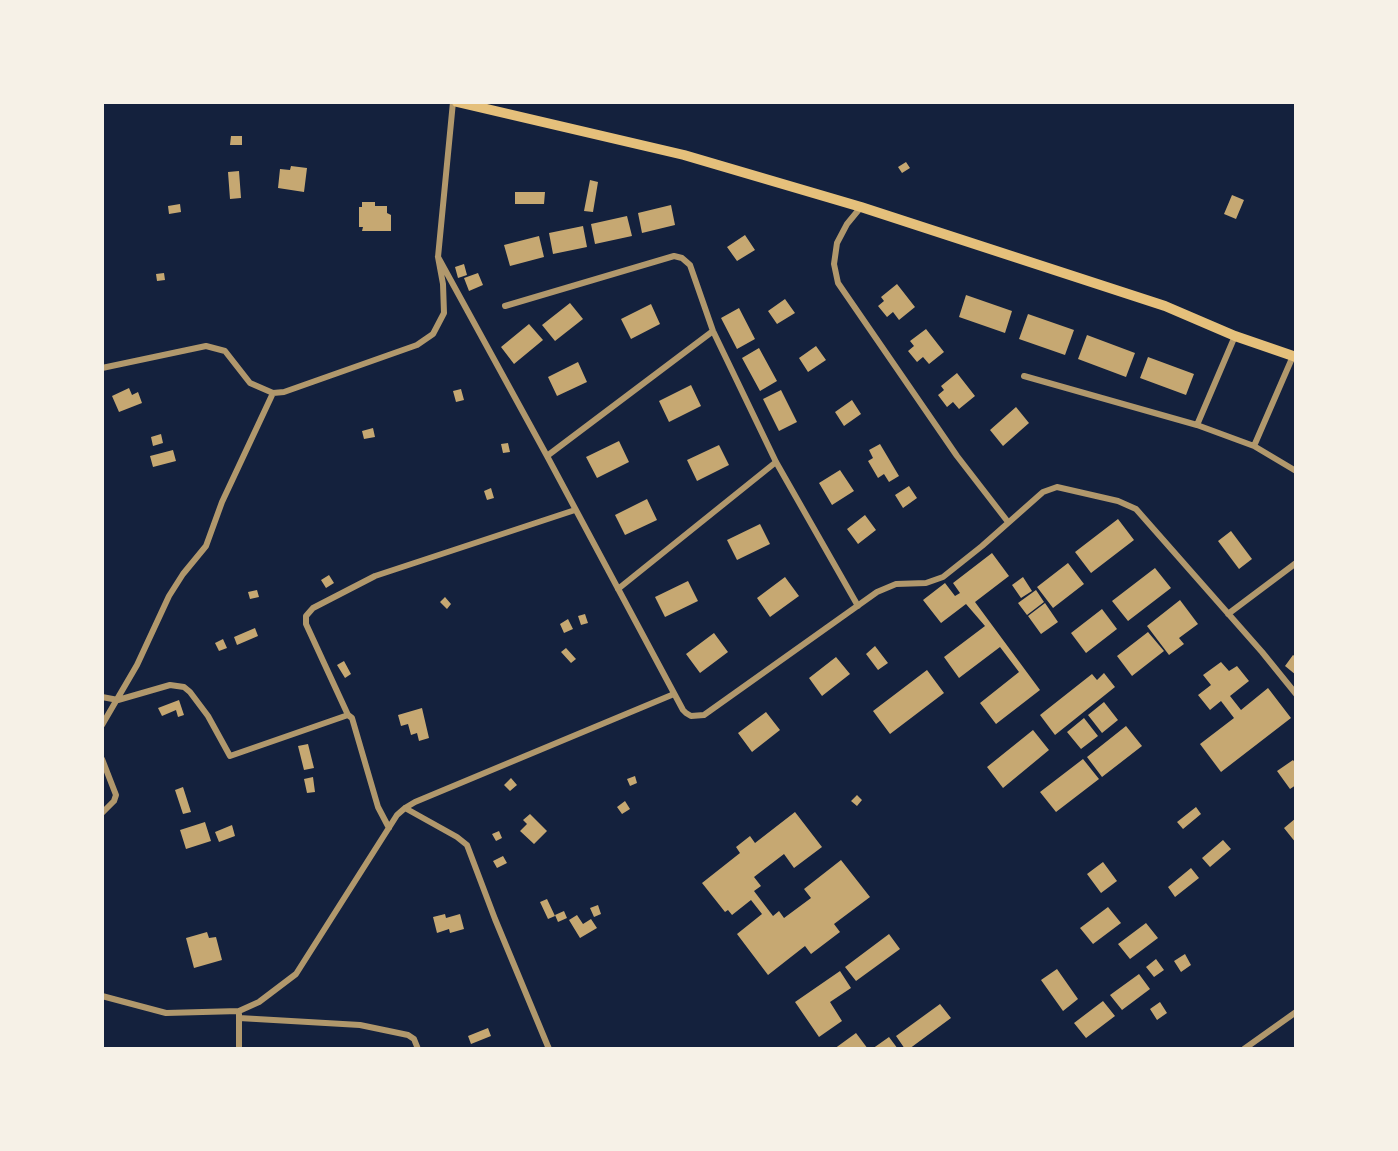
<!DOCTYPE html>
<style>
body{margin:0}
#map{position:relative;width:1398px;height:1151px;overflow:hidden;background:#14213d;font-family:Figtree,sans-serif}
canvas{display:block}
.frame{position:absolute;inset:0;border:104px solid #f6f1e7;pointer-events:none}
</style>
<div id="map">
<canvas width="1398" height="1151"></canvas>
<div class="frame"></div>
</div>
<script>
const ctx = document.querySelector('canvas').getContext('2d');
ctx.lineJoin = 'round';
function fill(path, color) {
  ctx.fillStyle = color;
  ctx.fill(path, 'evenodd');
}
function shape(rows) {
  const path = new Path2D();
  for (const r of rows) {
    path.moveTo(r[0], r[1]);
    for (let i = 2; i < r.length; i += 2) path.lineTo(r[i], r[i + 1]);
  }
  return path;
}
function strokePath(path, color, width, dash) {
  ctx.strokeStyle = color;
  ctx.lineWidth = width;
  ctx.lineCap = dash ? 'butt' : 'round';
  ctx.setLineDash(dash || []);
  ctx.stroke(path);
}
fill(shape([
 [231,136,242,136,242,145,230,145],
 [906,162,910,168,902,173,898,167],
 [291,166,307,168,304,192,278,188,280,169,290,170],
 [239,171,241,198,230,199,228,172],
 [590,180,598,182,593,212,584,211],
 [515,192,545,192,544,204,515,204],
 [1232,195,1244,200,1236,219,1224,214],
 [362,202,375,202,375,206,387,206,387,213,391,215,391,231,362,231,363,227,359,227,359,207,362,207],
 [180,204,181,212,169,214,168,206],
 [671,205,675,225,642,233,638,213],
 [627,216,632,236,595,244,591,224],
 [583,226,587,247,553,254,549,233],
 [745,235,755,250,737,261,727,247],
 [539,236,544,257,510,266,504,245],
 [464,264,467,275,458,278,455,267],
 [164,273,165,280,157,281,156,274],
 [478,273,483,285,469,291,464,278],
 [897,284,915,307,899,320,893,312,887,317,878,306,884,301,881,297],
 [966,295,1012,311,1005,333,959,317],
 [785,299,795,313,777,324,768,311],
 [570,303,583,319,555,341,542,325],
 [651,304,660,324,631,339,621,319],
 [739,308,755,339,737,349,721,318],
 [1028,314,1074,330,1065,355,1019,339],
 [529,324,543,340,514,364,501,347],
 [926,329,944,352,929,364,923,357,917,362,908,351,914,346,910,341],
 [1087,335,1135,353,1126,377,1078,359],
 [816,346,826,360,808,372,799,358],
 [759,348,777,381,760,391,742,358],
 [1148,357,1194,374,1186,395,1140,378],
 [578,362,587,382,557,396,548,377],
 [957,373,975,396,959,409,953,402,947,407,938,395,944,390,941,386],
 [691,385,701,406,669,422,659,401],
 [129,388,132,395,138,392,142,403,119,412,112,396],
 [461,389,464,400,456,402,453,391],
 [781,390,797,422,779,431,763,399],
 [852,400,861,414,844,426,835,412],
 [1016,407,1029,423,1003,446,990,430],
 [373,428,375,437,364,439,362,431],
 [161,434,163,443,153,446,151,437],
 [619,441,629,462,597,478,586,457],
 [508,443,510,452,503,453,501,444],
 [880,444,899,476,889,482,884,474,878,478,868,461,873,458,869,450],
 [719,445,729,465,697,481,687,460],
 [173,450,176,461,153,467,150,456],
 [840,470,854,491,832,505,819,483],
 [909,486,917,498,903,508,895,495],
 [491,488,494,498,487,500,484,491],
 [647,499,657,520,625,535,615,515],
 [865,515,876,530,858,544,847,529],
 [1118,519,1134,540,1091,573,1075,552],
 [760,524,770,544,737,560,727,540],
 [1231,531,1252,559,1239,569,1218,541],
 [992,553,1009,576,975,602,1040,690,996,724,980,703,1019,672,1000,647,959,678,944,657,985,626,966,604,941,623,923,600,945,583,955,596,960,593,953,583],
 [1068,563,1084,584,1053,608,1037,587],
 [1155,568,1171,588,1128,621,1112,601],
 [329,575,334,583,326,588,321,580],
 [785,577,799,596,770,617,757,598],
 [1023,577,1032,591,1021,598,1012,585],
 [688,581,698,601,665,617,655,597],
 [257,590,259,597,250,599,248,592],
 [1036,590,1044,602,1027,615,1018,603],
 [445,597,451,604,447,609,440,602],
 [1180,600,1198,624,1179,638,1184,644,1169,655,1147,626],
 [1045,603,1058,622,1041,634,1028,616],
 [1102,609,1117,629,1086,653,1071,633],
 [585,614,588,623,581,625,578,616],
 [568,619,573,629,564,633,560,624],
 [255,628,258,636,237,645,234,637],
 [1148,632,1164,651,1132,676,1117,656],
 [714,633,728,652,700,673,686,654],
 [223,639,227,648,219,651,215,643],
 [875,646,888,663,878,670,866,654],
 [566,648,576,659,571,663,561,652],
 [1293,655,1296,657,1296,675,1285,666],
 [836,657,850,674,822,696,809,678],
 [344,661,351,674,345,678,337,665],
 [1221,662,1229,671,1237,666,1249,681,1230,696,1241,710,1268,688,1291,718,1221,772,1200,744,1234,718,1221,701,1210,710,1198,695,1211,685,1203,675],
 [927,670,944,693,890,734,873,711],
 [1104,673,1115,687,1055,735,1040,715,1092,674,1097,680],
 [179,700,184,715,178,717,176,710,162,716,158,708],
 [1104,702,1118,720,1102,733,1088,715],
 [422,708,429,738,419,741,417,733,411,735,408,724,401,726,398,715],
 [766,712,780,730,752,752,738,733],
 [1084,718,1098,736,1081,749,1067,732],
 [1126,726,1142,746,1102,777,1087,757],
 [1033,730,1049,750,1003,788,987,767],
 [308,744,314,768,304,770,298,746],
 [1083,759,1099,779,1056,812,1040,792],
 [1293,760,1296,764,1296,785,1290,789,1277,771],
 [635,776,637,783,630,786,627,779],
 [313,777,315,792,307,793,304,779],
 [511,778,517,785,510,791,504,785],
 [183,787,191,812,183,814,175,790],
 [857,795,862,800,857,806,851,801],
 [625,801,630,809,622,814,617,807],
 [1196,807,1201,814,1183,829,1177,822],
 [795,812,822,847,794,868,784,854,754,877,761,886,754,891,773,916,779,911,784,918,811,898,804,889,841,860,870,897,834,924,840,932,811,954,805,946,768,975,737,934,762,914,751,900,732,915,728,910,725,912,702,883,740,853,736,847,750,836,755,843],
 [530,814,547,831,534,844,520,831,527,824,523,820],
 [1296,818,1296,843,1284,828],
 [205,822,211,841,186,849,180,830],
 [232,825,235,836,219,842,215,832],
 [499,831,502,838,496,841,492,834],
 [1223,840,1231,849,1210,867,1202,858],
 [503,856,507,863,497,868,493,861],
 [1103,862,1117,881,1101,893,1087,874],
 [1191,868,1199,878,1175,897,1168,887],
 [547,899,555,916,548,919,540,902],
 [598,905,601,914,594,917,590,908],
 [1108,907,1121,923,1093,944,1080,928],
 [564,911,567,918,558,922,555,915],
 [445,914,446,918,460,914,464,929,450,933,449,929,437,933,433,917],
 [577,915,583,924,591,919,597,928,580,938,569,920],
 [1146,923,1158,938,1130,959,1118,944],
 [207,932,209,938,216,937,222,960,194,968,186,938],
 [889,934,900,949,856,981,845,967],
 [1185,954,1191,965,1181,972,1174,961],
 [1156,959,1164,970,1154,977,1146,967],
 [1057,969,1078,999,1063,1011,1041,980],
 [840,971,851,988,830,1002,842,1021,819,1037,795,1002],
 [1139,974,1150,989,1122,1010,1110,995],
 [1103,1001,1115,1016,1086,1038,1074,1023],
 [1160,1002,1167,1013,1157,1020,1150,1009],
 [940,1004,951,1018,909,1049,905,1049,896,1036],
 [488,1028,491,1036,471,1044,468,1036],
 [856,1033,868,1049,834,1049],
 [889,1037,898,1049,872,1049]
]), '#c6a872');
strokePath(shape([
 [861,207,847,224,837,243,834,264,838,283,957,456,1008,522],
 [438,257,547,456,683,710,686,713,691,716,704,715,877,592,896,584,926,583,943,577,982,546,1043,492,1057,487,1118,501,1136,509,1262,652,1296,694],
 [505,306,674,256,682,258,690,265,713,331,776,462,858,606],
 [102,368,206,346,225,351,250,383,273,393,284,392,417,345,433,334,444,313,443,284,438,257,453,102],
 [1024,376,1197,425,1254,446,1296,471],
 [1197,425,1235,336],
 [1254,446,1293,356],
 [547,456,713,331],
 [618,589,776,462],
 [1228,614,1296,563],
 [102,697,118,700,170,685,184,687,190,692,208,716,230,756,348,715,352,718,378,807,389,828],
 [348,715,306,624,306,616,313,608,375,576,575,510],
 [102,725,137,665,169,596,183,574,206,546,222,502,273,393],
 [102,759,116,795,114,801,102,813],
 [405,808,457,837,467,845,495,919,549,1049],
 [102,996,166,1013,239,1011,259,1002,296,974,397,815,405,808,415,802,674,694],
 [239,1018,360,1025,408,1035,414,1039,418,1049],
 [239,1049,239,1014],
 [1244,1049,1296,1012]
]), '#b1986c', 6);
strokePath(shape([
 [457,102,684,155,861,207,1165,306,1235,336,1296,357]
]), '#e5c07b', 10);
</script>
